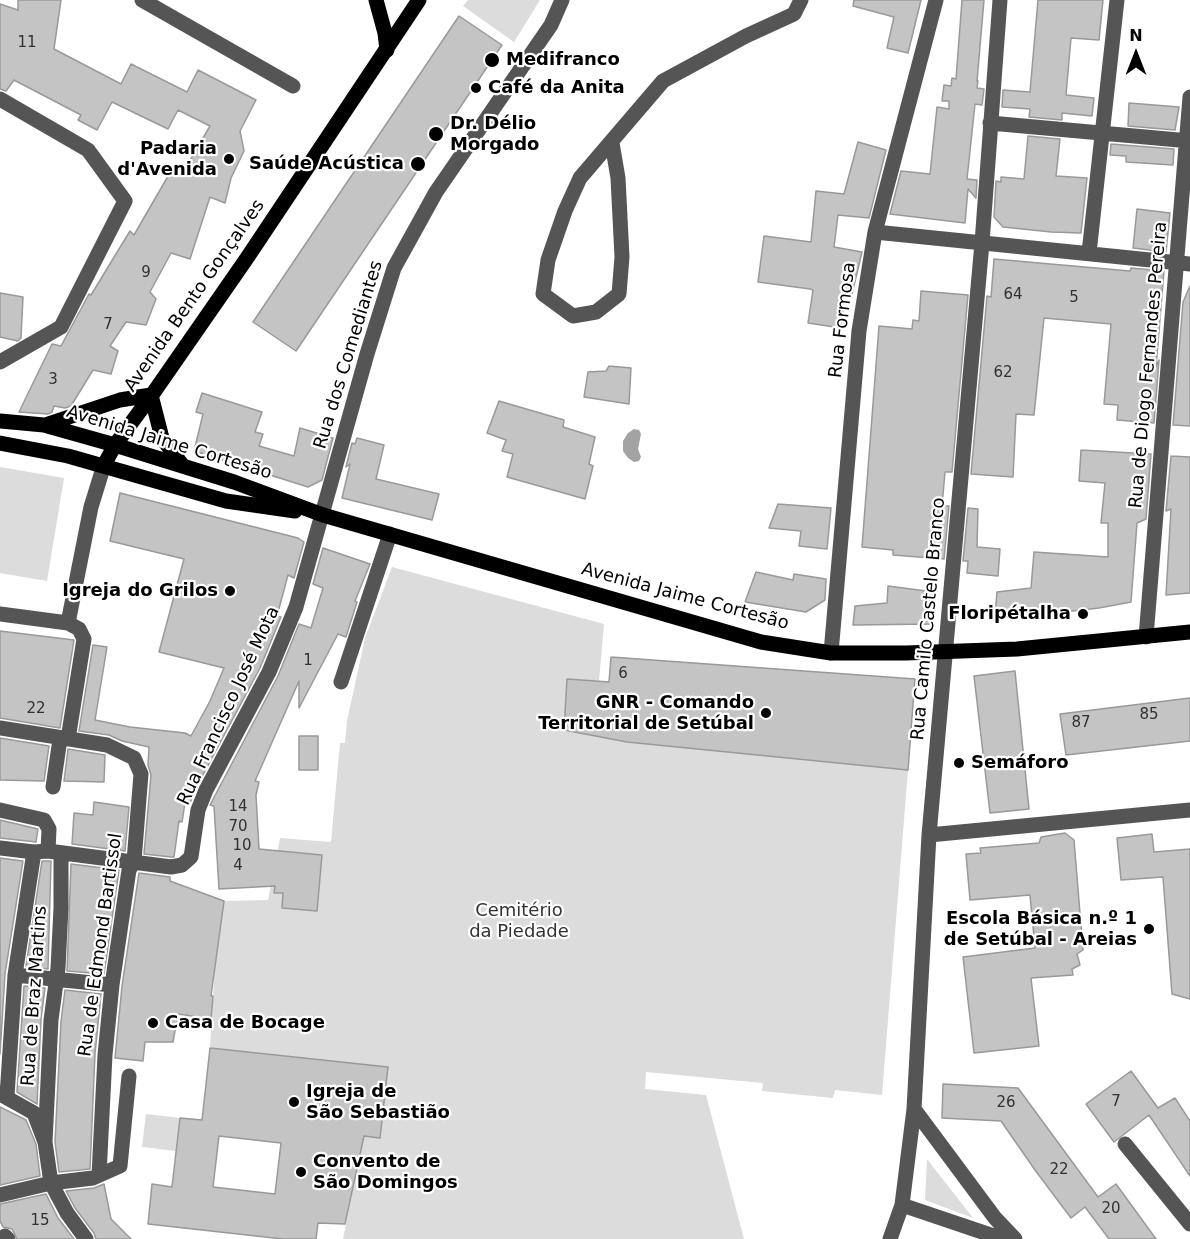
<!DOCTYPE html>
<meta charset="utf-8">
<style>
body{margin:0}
#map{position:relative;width:1190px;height:1239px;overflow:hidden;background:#fff;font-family:"DejaVu Sans",sans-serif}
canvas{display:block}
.north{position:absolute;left:1106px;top:24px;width:60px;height:60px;-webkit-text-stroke:4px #fff;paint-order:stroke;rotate:0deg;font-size:16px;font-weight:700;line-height:24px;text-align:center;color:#000}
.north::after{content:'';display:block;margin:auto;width:21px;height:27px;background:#000;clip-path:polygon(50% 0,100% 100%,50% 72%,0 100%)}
</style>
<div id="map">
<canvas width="1190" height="1239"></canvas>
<div class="north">N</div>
</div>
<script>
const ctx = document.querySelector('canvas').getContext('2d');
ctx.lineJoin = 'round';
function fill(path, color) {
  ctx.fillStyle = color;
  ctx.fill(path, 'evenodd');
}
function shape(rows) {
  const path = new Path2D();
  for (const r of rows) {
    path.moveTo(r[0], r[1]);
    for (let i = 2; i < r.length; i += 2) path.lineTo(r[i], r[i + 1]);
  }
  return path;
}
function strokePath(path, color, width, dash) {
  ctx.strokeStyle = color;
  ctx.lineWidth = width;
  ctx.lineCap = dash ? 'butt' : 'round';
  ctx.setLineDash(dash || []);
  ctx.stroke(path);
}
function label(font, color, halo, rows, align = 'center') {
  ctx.font = font + ' "DejaVu Sans",sans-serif';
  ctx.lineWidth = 4.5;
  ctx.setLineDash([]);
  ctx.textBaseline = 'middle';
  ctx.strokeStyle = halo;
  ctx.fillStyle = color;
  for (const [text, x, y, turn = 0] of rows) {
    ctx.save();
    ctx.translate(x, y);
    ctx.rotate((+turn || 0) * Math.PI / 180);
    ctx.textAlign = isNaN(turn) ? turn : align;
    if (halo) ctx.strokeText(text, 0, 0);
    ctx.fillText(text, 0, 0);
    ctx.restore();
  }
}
fill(shape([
 [468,0,540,0,514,42,463,6],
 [0,467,64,478,47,581,0,573],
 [392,567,604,624,599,681,567,679,595,735,627,742,908,770,882,1095,835,1090,833,1098,762,1091,763,1083,646,1072,645,1089,706,1095,744,1239,343,1239,364,1136,380,1138,388,1067,210,1048,215,966,224,901,268,900,280,838,331,842,340,743,345,743,347,721,365,638],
 [146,1114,180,1118,176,1151,142,1147],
 [927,1159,973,1218,925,1200]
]), '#dcdcdc');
fill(shape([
 [634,429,639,430,641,434,638,449,641,457,639,461,634,462,628,458,623,451,623,441,628,433]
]), '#a3a3a3');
const building = shape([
 [18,0,61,0,54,49,121,84,131,64,187,92,198,70,256,100,240,131,244,151,231,178,225,203,210,197,190,259,171,253,150,292,156,299,146,325,126,322,110,346,118,351,111,374,93,370,71,406,65,408,54,406,52,412,48,414,19,412,52,344,61,346,89,294,91,295,130,231,134,235,171,171,181,176,210,126,178,110,168,129,112,102,97,130,78,120,81,115,14,80,6,91,0,89,0,4,18,10,18,0],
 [854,0,921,0,908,53,887,48,894,17,853,6,854,0],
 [962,0,984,0,977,81,978,81,977,88,984,89,982,105,975,104,967,179,977,180,976,198,968,189,965,223,890,214,901,171,930,174,937,107,949,109,949,101,942,101,944,85,951,86,952,78,956,79,962,0],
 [1038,0,1103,0,1099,40,1071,38,1066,95,1094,98,1092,116,1062,113,1062,120,1029,117,1030,109,1002,107,1003,90,1030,92,1038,0],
 [459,16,502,45,296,351,253,322,459,16],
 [1129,103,1179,107,1175,130,1128,126,1129,103],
 [1028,136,1060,139,1056,176,1087,178,1081,233,1051,232,1003,227,994,217,996,181,1001,182,1001,177,1024,179,1028,136],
 [858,142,886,150,869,218,838,215,834,247,862,252,852,294,845,294,841,328,808,323,813,290,810,289,758,282,764,236,811,242,816,191,844,194,858,142],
 [1111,144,1174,149,1173,165,1126,162,1126,156,1110,155,1111,144],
 [1137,209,1170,213,1166,252,1133,248,1137,209],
 [994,259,1130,271,1131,268,1164,271,1156,367,1159,360,1154,423,1117,420,1118,405,1104,404,1111,324,1044,318,1034,415,1016,414,1013,477,971,474,987,296,991,297,994,259],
 [1190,286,1190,426,1173,425,1183,302,1190,286],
 [921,291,968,295,952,472,945,472,942,506,949,506,944,559,893,555,893,550,862,547,879,326,912,329,913,320,919,321,921,291],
 [0,293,23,297,21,338,18,341,0,337,0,293],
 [609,366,631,368,629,404,584,397,588,372,606,371,609,366],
 [202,393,262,412,255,432,263,434,259,446,294,456,300,428,333,438,322,480,308,487,194,451,203,414,196,412,202,393],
 [499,401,564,420,563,427,595,437,589,464,593,466,585,499,507,477,513,454,502,451,506,440,487,433,499,401],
 [357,438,384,445,376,479,439,494,432,520,342,498,350,464,346,467,352,443,355,444,357,438],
 [1081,450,1151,454,1146,519,1137,523,1131,602,1099,608,1030,616,1030,611,995,615,997,592,1031,588,1034,552,1108,557,1108,523,1101,523,1105,483,1079,481,1081,450],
 [1171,456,1190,457,1190,593,1166,595,1171,509,1166,511,1171,456],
 [120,493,298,538,304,542,294,578,288,575,277,616,281,617,260,668,197,786,190,803,185,803,182,822,179,821,174,857,171,857,144,854,151,775,148,765,149,747,122,741,109,735,79,731,93,645,107,647,95,720,130,727,185,733,191,736,210,701,224,668,159,652,184,559,110,541,120,493],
 [778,504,831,508,827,549,799,546,801,531,769,528,778,504],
 [968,508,978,509,977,547,1000,549,998,576,967,573,968,561,963,561,968,508],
 [323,548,370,564,355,601,357,602,346,637,338,634,299,708,299,681,255,781,259,782,256,795,259,849,322,855,317,911,282,908,283,893,274,893,275,886,219,889,214,806,210,805,278,676,299,624,311,628,323,588,313,584,323,548],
 [756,572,793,580,794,574,826,579,825,600,806,612,745,602,756,572],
 [888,586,934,592,933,624,853,625,855,606,887,603,888,586],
 [0,631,74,640,60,728,0,718,0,631],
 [611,657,915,679,908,770,627,742,564,730,567,679,609,682,611,657],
 [1015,671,1029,809,990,813,974,676,1015,671],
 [1190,698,1190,741,1066,755,1060,714,1190,698],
 [299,736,318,736,318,770,299,770,299,736],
 [0,738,49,746,44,781,0,780,0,738],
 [68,749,105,755,104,782,64,781,68,749],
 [94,802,129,807,125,851,72,844,74,813,93,815,94,802],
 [0,820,38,829,36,842,0,838,0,820],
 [1065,833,1074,840,1083,950,1077,954,1080,965,1072,969,1073,975,1031,978,1039,1046,974,1053,963,957,1035,948,1030,895,970,900,966,854,981,853,980,848,1039,843,1041,837,1065,833],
 [1152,834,1154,852,1190,849,1190,999,1172,994,1163,877,1121,880,1117,838,1152,834],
 [0,858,23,861,5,974,0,1054,0,858],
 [42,861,51,861,48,969,26,966,42,861],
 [71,864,119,870,104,974,67,971,71,864],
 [139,873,170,877,170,881,224,901,211,996,213,996,211,1019,178,1014,173,1042,145,1042,143,1061,115,1058,122,986,139,873],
 [24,986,45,988,41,1019,37,1104,17,1092,24,986],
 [65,990,101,994,95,1054,90,1169,59,1172,55,1142,61,1021,65,990],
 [210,1048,388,1067,380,1138,364,1136,345,1224,318,1223,316,1239,283,1239,148,1224,152,1184,172,1187,180,1118,202,1120,210,1048],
 [219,1136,281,1143,275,1194,213,1187,219,1136],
 [1131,1071,1158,1108,1175,1098,1190,1121,1190,1176,1149,1115,1114,1142,1086,1104,1131,1071],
 [943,1084,1018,1088,1098,1197,1116,1184,1156,1239,1109,1239,1085,1207,1071,1218,1035,1170,1001,1121,942,1118,943,1084],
 [0,1107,26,1120,36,1144,40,1176,0,1185,0,1107],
 [104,1184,111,1219,131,1239,96,1239,94,1233,75,1208,66,1191,94,1188,104,1184],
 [46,1194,58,1218,74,1239,17,1239,12,1229,3,1227,0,1221,0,1204,46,1194]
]);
fill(building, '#c4c4c4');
strokePath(building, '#999', 1.5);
strokePath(shape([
 [142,0,293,86],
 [0,99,88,150,125,201,61,327,0,362],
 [990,123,1190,141],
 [612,143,618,178,622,257,619,294,596,312,573,316,543,294,548,260,565,211,580,178,663,81,746,36,794,14,801,0],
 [875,232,1190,264],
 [1089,253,1117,0],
 [0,614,68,623,91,507,104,465],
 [1146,637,1190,97],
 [831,653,859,331,875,232,936,0],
 [341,682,390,534],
 [0,728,107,745,134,758,141,774,134,861,129,870,112,985,105,1055,99,1175],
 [68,739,84,639,79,629,68,623],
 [53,787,60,739],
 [0,810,44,820,49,829,48,851],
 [929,835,1190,810],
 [0,848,34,852,48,851,171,867,182,865,191,857,198,810,206,790,269,672,296,607,367,354,394,268,436,192,551,25,562,0],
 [15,975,112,985],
 [0,1094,34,1113,45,1142,51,1183,67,1213,86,1239],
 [7,1096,15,975,34,852],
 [914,1109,995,1218,1015,1239],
 [45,1142,51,1020,58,968,61,908,61,854],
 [1125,1144,1190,1224],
 [0,1195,51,1183,93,1178,120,1166,129,1076],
 [902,1205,1003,1239],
 [5,1236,8,1239],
 [890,1239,902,1205,914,1109,929,835,982,243,1000,0]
]), '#555', 15);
strokePath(shape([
 [376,0,385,33,387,50],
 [151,395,162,438,183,466],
 [0,421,44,425,115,445,234,482,323,515,761,642,831,653,906,653,1017,649,1190,632],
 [45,425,120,400,151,395],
 [0,443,68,456,226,501,295,511],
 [104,465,115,445,154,392,247,258,419,0]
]), '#000', 15);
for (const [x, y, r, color] of [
 [492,60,8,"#000"],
 [476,88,6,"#000"],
 [436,134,8,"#000"],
 [229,159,6,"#000"],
 [418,164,8,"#000"],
 [230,591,6,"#000"],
 [1083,614,6,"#000"],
 [766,713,6,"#000"],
 [959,763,6,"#000"],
 [1149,929,6,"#000"],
 [153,1023,6,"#000"],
 [294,1102,6,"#000"],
 [301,1172,6,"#000"]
]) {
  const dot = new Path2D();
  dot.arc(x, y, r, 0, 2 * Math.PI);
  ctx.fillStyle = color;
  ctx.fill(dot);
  strokePath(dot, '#fff', 2);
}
label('15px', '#313131', null, [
 ["11",27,43],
 ["9",146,273],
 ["64",1013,295],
 ["5",1074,298],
 ["7",108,325],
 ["62",1003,373],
 ["3",53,380],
 ["1",308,661],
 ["6",623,674],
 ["22",36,709],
 ["85",1149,715],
 ["87",1081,723],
 ["14",238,807],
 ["70",238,827],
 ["10",242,846],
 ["4",238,866],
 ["7",1116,1102],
 ["26",1006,1103],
 ["22",1059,1170],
 ["20",1111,1209],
 ["15",40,1221]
]);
label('bold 18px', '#000', '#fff', [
 ["Medifranco",506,60],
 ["Café da Anita",488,88],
 ["Dr. Délio",450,124],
 ["Morgado",450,145],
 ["Padaria",217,149,"right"],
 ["d'Avenida",217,170,"right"],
 ["Saúde Acústica",404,164,"right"],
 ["Igreja do Grilos",218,591,"right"],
 ["Floripétalha",1071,614,"right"],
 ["GNR - Comando",754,703,"right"],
 ["Territorial de Setúbal",754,724,"right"],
 ["Semáforo",971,763],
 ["Escola Básica n.º 1",1137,919,"right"],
 ["de Setúbal - Areias",1137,940,"right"],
 ["Casa de Bocage",165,1023],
 ["Igreja de",306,1092],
 ["São Sebastião",306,1113],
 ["Convento de",313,1162],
 ["São Domingos",313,1183]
], 'left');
label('18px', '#000', '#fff', [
 ["Avenida Bento Gonçalves",195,296,-55],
 ["Rua Formosa",843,320,-83],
 ["Rua dos Comediantes",349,355,-73],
 ["Rua de Diogo Fernandes Pereira",1149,365,-85],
 ["Avenida Jaime Cortesão",169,443,17],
 ["Avenida Jaime Cortesão",685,597,15],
 ["Rua Camilo Castelo Branco",929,619,-85],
 ["Rua Francisco José Mota",229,706,-65],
 ["Rua de Edmond Bartissol",101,945,-82],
 ["Rua de Braz Martins",35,996,-86]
]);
label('18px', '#333', '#fff', [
 ["Cemitério",519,911],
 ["da Piedade",519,932]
]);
</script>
